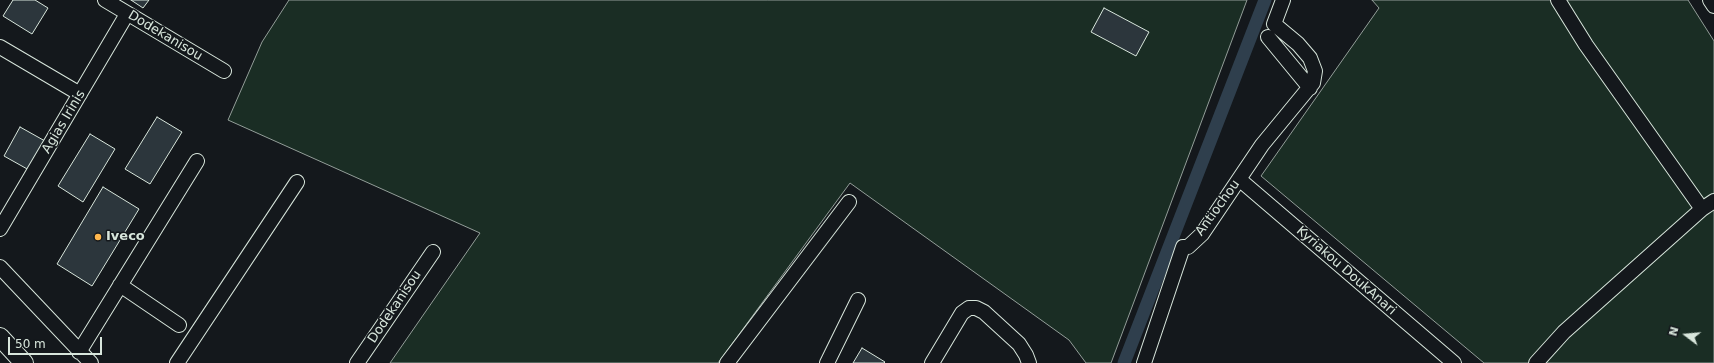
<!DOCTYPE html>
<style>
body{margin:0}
#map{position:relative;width:1714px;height:363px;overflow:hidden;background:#14181c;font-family:"DejaVu Sans",sans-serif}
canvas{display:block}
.north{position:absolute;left:1666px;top:315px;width:40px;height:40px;-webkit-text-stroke:3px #14181c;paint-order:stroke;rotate:286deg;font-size:11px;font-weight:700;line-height:16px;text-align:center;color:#d8e6dc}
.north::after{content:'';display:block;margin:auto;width:14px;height:18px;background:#d8e6dc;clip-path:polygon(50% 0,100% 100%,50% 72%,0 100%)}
.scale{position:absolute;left:8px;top:337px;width:94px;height:18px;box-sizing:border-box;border:2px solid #d8e6dc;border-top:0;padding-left:5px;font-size:12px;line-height:14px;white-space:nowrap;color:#d8e6dc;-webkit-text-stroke:3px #14181c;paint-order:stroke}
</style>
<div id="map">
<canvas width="1714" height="363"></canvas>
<div class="north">N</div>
<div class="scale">50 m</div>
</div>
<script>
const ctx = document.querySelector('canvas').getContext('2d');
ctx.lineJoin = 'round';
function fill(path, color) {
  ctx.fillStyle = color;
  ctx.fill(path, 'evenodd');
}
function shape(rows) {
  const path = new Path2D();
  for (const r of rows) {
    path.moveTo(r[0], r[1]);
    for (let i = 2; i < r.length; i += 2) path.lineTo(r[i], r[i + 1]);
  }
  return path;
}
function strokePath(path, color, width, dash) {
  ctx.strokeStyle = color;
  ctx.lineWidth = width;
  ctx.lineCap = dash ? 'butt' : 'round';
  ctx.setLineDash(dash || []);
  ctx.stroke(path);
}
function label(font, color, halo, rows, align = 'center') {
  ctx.font = font + ' "DejaVu Sans",sans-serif';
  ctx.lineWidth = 3;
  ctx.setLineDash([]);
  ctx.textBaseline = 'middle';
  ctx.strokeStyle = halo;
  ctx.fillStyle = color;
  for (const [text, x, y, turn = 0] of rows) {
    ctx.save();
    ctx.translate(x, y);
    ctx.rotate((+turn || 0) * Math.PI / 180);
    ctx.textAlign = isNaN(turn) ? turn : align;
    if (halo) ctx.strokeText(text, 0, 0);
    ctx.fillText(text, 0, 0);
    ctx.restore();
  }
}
const green = shape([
 [289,0,1247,0,1111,363,1086,363,1069,340,850,183,718,363,390,363,480,233,228,120,262,42,289,0],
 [1372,0,1688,0,1714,41,1714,363,1484,363,1261,176,1379,8,1372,0]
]);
fill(green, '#1a2d24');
strokePath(green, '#939e99', 1);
strokePath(shape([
 [1124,363,1265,0]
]), '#2f3f4d', 13);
const building = shape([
 [13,0,35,0,48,8,32,34,3,16,13,0],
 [131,0,149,0,143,8,131,0],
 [1104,8,1149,32,1136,56,1091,32,1104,8],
 [157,117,182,132,150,184,125,169,157,117],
 [20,127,45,141,29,170,4,156,20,127],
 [90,134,115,149,83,202,58,186,90,134],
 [103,187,139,209,92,286,57,264,103,187],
 [862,348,885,362,884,363,853,363,862,348]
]);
fill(building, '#2c363c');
strokePath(building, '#d8e6dc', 1);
const minor = shape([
 [105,0,224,71],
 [1558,0,1586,45,1702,209],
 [1710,0,1714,6],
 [1268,37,1310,88],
 [0,47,80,94],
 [1239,179,1454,363],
 [0,229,127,14],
 [0,267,91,363],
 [120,285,179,325],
 [79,352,197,161],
 [177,363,297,182],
 [357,363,433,252],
 [727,363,849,202],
 [827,363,858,300],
 [932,363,962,313,969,308,976,308,984,312,1019,344,1026,355,1029,363],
 [1144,363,1183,247,1188,247,1202,234,1262,145,1313,83,1315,71,1310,58,1298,44,1274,24,1283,0],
 [1536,363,1564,332,1702,209,1714,201]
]);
const major = shape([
 [0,337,24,363]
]);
strokePath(minor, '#d8e6dc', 16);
strokePath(major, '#d8e6dc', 20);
strokePath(minor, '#14181c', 14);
strokePath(major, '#14181c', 18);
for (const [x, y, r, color] of [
 [98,237,4,"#ffb74d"]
]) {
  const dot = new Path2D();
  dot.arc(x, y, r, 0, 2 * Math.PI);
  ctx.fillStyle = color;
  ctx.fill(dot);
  strokePath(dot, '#14181c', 1.5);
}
label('13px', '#d8e6dc', '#14181c', [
 ["Dodekanisou",165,36,31],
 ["Agias Irinis",64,122,-59],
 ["Antiochou",1218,208,-54],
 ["Kyriakou DoukAnari",1346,271,41],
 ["Dodekanisou",395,307,-56]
]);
label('bold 13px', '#d8e6dc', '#14181c', [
 ["Iveco",106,237]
], 'left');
</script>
